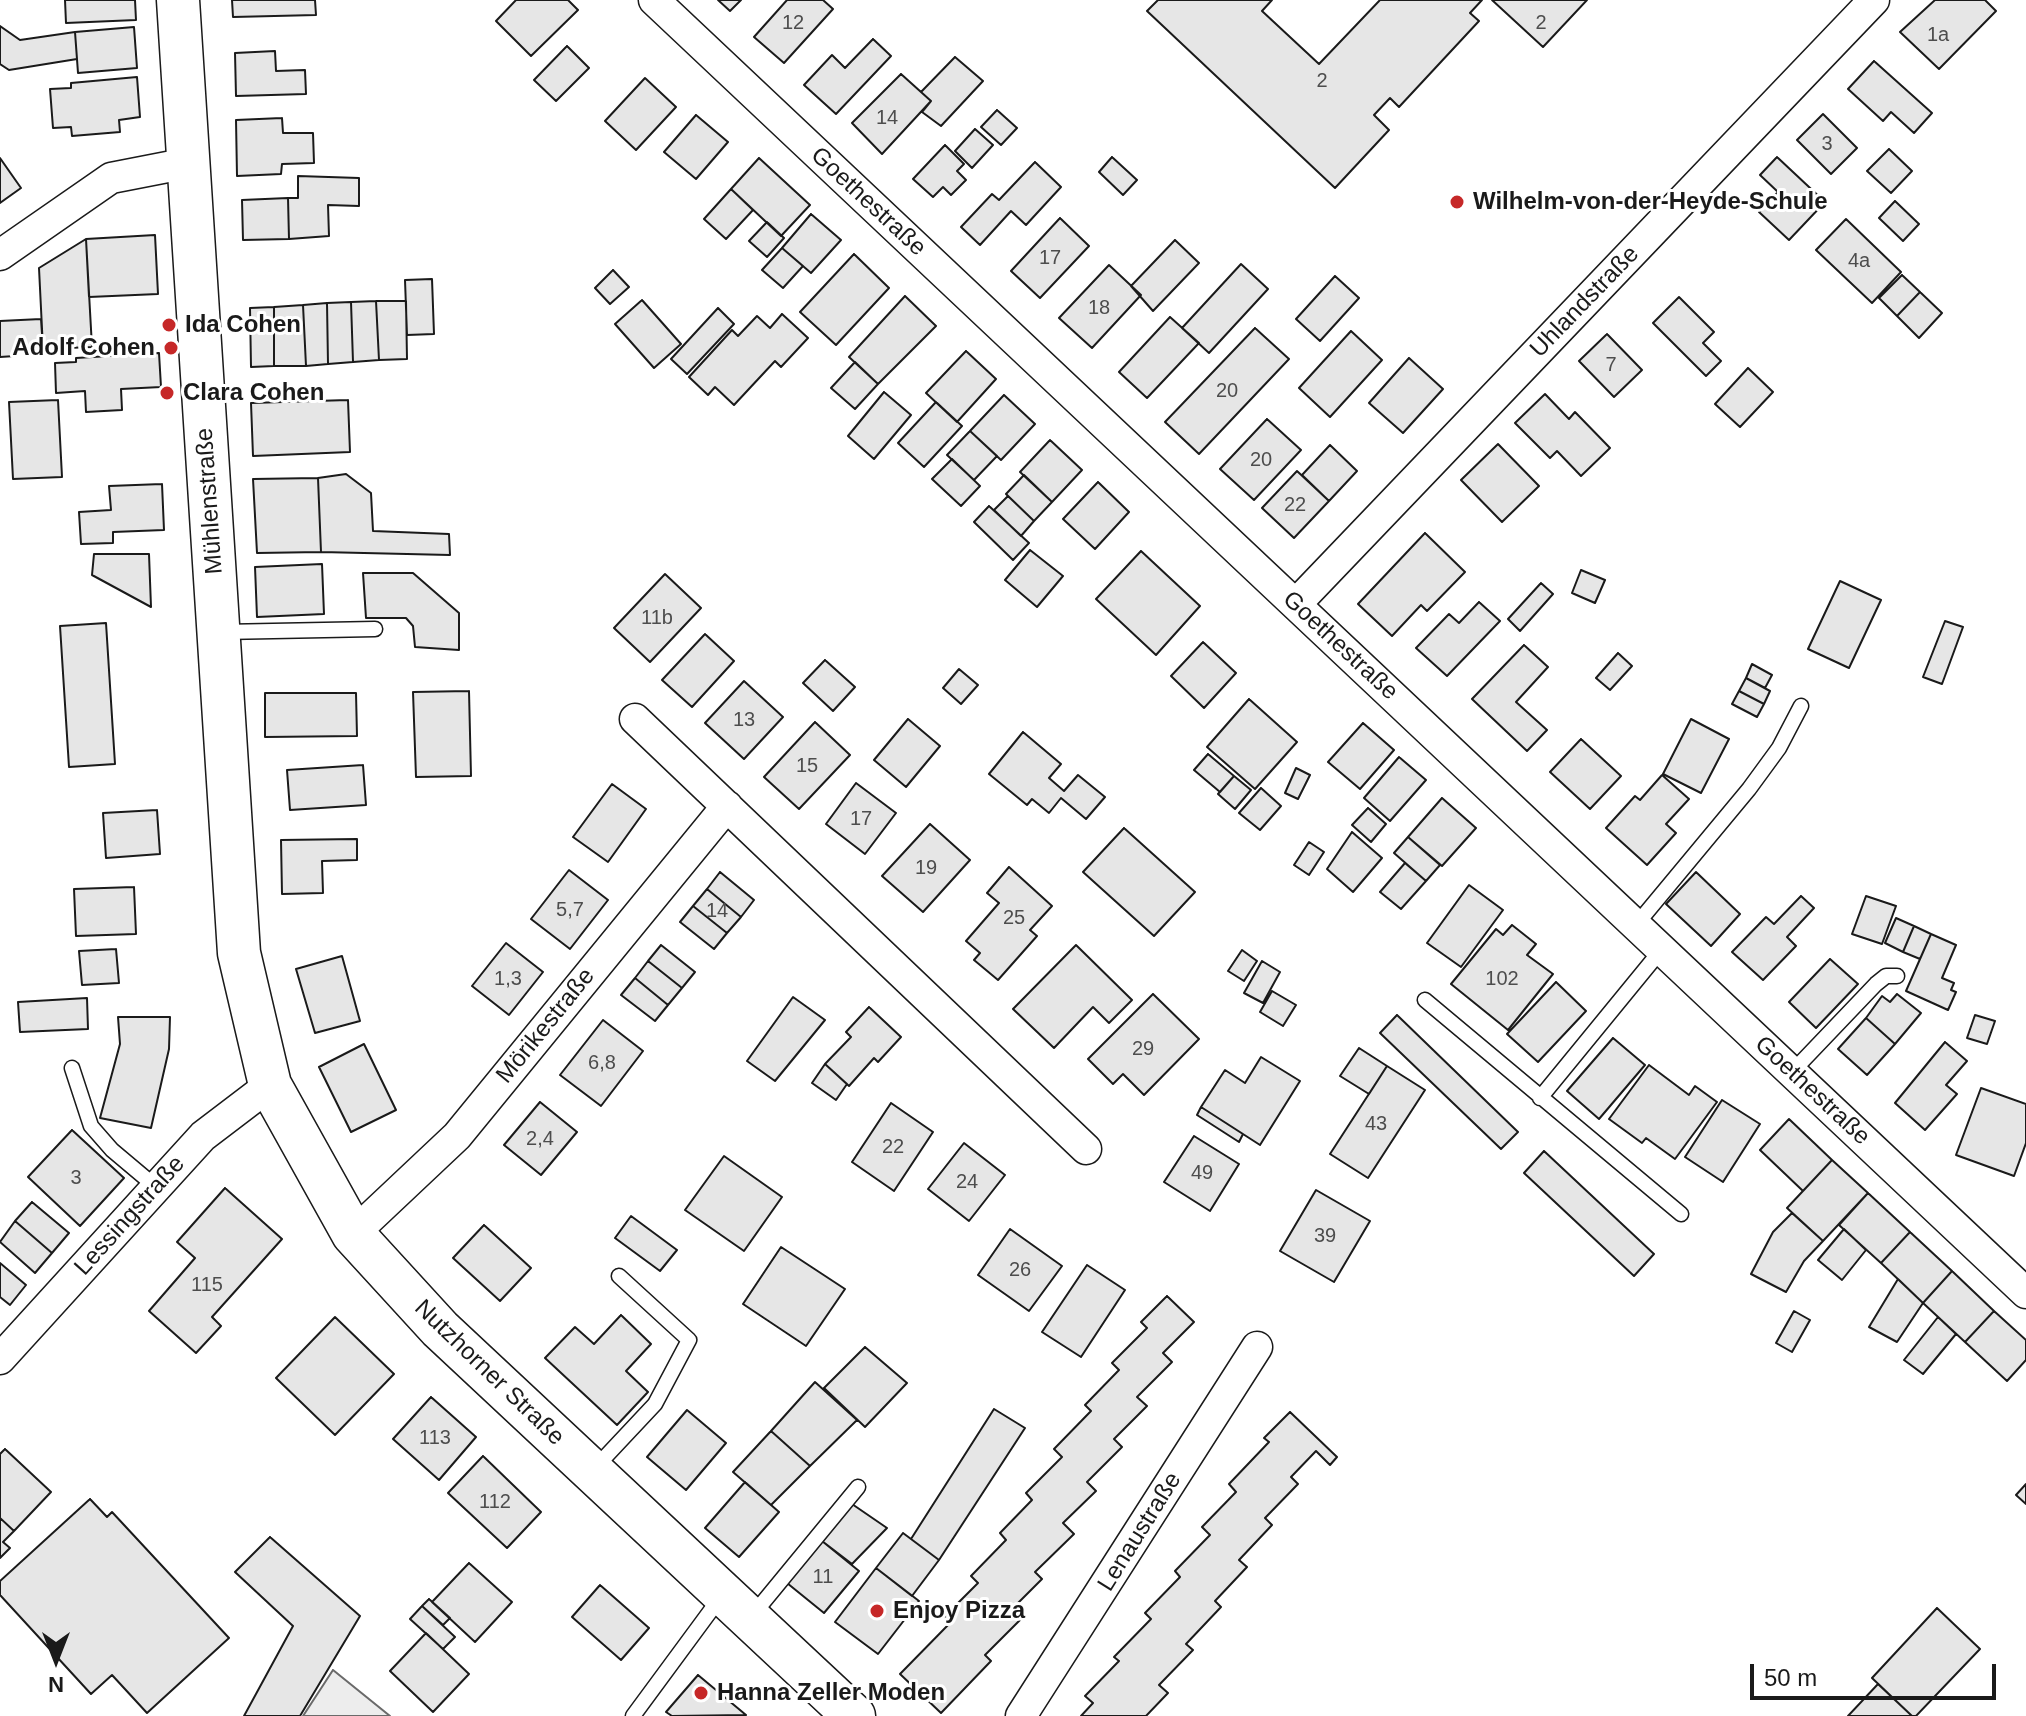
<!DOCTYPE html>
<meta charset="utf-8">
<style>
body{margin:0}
#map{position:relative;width:2026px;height:1716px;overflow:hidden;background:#fff;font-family:Helvetica,sans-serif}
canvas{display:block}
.north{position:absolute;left:16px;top:1620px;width:80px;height:80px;-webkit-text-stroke:6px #fff;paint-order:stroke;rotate:180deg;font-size:22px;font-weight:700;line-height:32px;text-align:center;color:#1a1a1a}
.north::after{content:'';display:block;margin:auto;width:28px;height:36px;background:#1a1a1a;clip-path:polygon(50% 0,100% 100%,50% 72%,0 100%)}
.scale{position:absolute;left:1750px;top:1664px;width:246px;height:36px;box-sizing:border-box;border:4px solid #1a1a1a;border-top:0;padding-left:10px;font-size:24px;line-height:28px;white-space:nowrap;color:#1a1a1a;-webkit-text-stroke:6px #fff;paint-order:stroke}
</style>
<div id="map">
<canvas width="2026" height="1716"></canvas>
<div class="north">N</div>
<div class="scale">50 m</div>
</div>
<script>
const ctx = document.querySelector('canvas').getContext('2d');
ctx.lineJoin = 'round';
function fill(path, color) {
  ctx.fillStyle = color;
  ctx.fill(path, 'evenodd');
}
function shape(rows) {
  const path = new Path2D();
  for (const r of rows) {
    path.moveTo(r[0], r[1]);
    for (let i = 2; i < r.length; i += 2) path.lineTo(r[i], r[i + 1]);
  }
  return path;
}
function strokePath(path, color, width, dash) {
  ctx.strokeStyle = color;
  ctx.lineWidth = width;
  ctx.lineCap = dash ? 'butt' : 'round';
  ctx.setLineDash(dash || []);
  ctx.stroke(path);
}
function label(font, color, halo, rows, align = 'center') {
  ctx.font = font + ' Helvetica,sans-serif';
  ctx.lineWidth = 6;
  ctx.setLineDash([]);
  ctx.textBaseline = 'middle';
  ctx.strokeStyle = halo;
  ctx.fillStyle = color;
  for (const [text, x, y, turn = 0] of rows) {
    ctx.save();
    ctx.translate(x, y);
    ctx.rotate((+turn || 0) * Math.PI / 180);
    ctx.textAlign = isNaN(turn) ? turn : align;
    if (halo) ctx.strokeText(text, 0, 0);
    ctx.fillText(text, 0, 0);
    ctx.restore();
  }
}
const built = shape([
 [333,1670,390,1716,303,1716,333,1670]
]);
fill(built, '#ededed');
strokePath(built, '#6a6a6a', 2);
const building = shape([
 [65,0,135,0,136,20,66,23,65,0],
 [232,0,315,0,316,15,233,17,232,0],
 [516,0,568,0,578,10,531,56,496,21,516,0],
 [718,0,741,0,730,11,718,0],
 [787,0,823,0,833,9,784,63,754,37,787,0],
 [1158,0,1272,0,1262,11,1319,64,1380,0,1482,0,1470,13,1479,21,1399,107,1390,98,1374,115,1389,130,1335,188,1147,11,1158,0],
 [1492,0,1587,0,1543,47,1492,0],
 [1935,0,1985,0,1996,11,1939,69,1900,32,1935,0],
 [0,26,20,40,75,32,77,59,9,70,0,64,0,26],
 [134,27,137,68,78,73,75,32,134,27],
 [873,39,891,56,836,114,804,85,832,55,845,68,873,39],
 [567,46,589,68,556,101,534,80,567,46],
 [275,51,276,71,305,70,306,94,236,96,235,53,275,51],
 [955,57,983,81,941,126,922,112,931,101,921,92,955,57],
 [1874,61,1932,113,1914,133,1891,112,1883,121,1848,89,1874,61],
 [901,74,931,101,882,154,852,123,901,74],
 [137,77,140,117,119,120,120,132,72,136,71,127,53,128,50,89,71,88,71,83,137,77],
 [645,78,676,107,636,150,605,121,645,78],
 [997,110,1017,128,1001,145,981,127,997,110],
 [1823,114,1857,148,1831,174,1797,140,1823,114],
 [696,115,728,142,696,179,664,152,696,115],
 [282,118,283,133,313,133,314,163,282,164,281,174,237,176,236,120,282,118],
 [975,129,993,145,972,168,955,151,975,129],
 [945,145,964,164,957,171,966,180,951,195,943,187,933,197,913,179,945,145],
 [1889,149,1912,171,1891,193,1867,171,1889,149],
 [1112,157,1137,180,1123,195,1099,172,1112,157],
 [1777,157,1825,202,1789,240,1759,212,1778,192,1760,175,1777,157],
 [0,158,21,188,0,203,0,158],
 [759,158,810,205,781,236,731,189,759,158],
 [1035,162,1061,187,1026,225,1011,211,980,245,961,227,992,194,999,200,1035,162],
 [298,176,359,178,359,206,328,205,329,236,289,239,288,198,298,198,298,176],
 [731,189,753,210,726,239,704,219,731,189],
 [288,198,289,239,243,240,242,200,288,198],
 [1895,201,1919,224,1903,241,1879,218,1895,201],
 [811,214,841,240,811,273,782,248,811,214],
 [1060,218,1089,246,1040,298,1011,271,1060,218],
 [1846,219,1901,272,1872,303,1816,250,1846,219],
 [767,222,784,238,767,257,749,241,767,222],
 [155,235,158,294,89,297,86,239,155,235],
 [86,239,92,347,43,349,39,268,86,239],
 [1175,240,1199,263,1153,311,1131,286,1175,240],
 [782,248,803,266,783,288,762,270,782,248],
 [854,254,889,288,836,345,800,312,854,254],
 [1241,264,1268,289,1209,353,1182,328,1241,264],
 [1109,265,1141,295,1092,348,1059,318,1109,265],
 [613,270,629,287,610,304,595,288,613,270],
 [1902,275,1920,292,1897,316,1879,298,1902,275],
 [1335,276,1359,298,1320,341,1296,319,1335,276],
 [432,279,434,334,407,335,405,280,432,279],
 [1920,292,1942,313,1919,338,1897,316,1920,292],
 [905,296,936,326,878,384,849,357,905,296],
 [1679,297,1714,332,1703,343,1721,361,1706,376,1653,323,1679,297],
 [642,300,681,344,654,368,615,324,642,300],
 [376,301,379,360,353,362,351,302,376,301],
 [376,301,406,301,407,359,379,360,376,301],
 [351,302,353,362,328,364,327,303,351,302],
 [327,303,328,364,306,366,303,305,327,303],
 [303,305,306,366,274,366,274,307,303,305],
 [274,307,274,366,251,367,250,308,274,307],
 [718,308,734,324,687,374,671,359,718,308],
 [782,314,808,338,781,367,775,361,734,405,715,387,708,395,689,377,732,330,738,336,757,316,770,328,782,314],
 [1170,317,1199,343,1147,398,1119,372,1170,317],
 [41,319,43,349,15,351,15,356,0,357,0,321,41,319],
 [1255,328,1289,359,1199,454,1165,422,1255,328],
 [1351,331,1382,360,1330,417,1299,388,1351,331],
 [1607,334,1642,370,1614,397,1579,361,1607,334],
 [966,351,996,379,957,422,926,393,966,351],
 [159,353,161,387,121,389,122,410,86,412,85,391,56,393,55,363,76,362,76,358,159,353],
 [1409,358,1443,389,1403,433,1369,403,1409,358],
 [855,362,878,384,855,409,831,388,855,362],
 [1748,368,1773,392,1740,427,1715,404,1748,368],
 [884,392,911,415,874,459,848,436,884,392],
 [1545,394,1569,419,1575,412,1610,448,1581,476,1557,451,1550,458,1515,423,1545,394],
 [1004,395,1035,424,1001,460,970,431,1004,395],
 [58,400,62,477,13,479,9,402,58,400],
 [348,400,350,452,253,456,251,403,348,400],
 [936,402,962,426,924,467,898,443,936,402],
 [1267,419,1301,450,1254,500,1220,469,1267,419],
 [970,431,997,456,974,480,947,455,970,431],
 [1050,440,1082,470,1052,502,1020,472,1050,440],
 [1498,444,1539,486,1502,522,1461,480,1498,444],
 [1330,445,1357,471,1329,501,1302,475,1330,445],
 [952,459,980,486,961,506,932,479,952,459],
 [1297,471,1329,501,1294,538,1262,508,1297,471],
 [346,474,371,493,373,531,449,534,450,555,321,552,318,478,346,474],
 [1024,475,1052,502,1034,521,1006,494,1024,475],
 [318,478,321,552,257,553,253,479,318,478],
 [1098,482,1129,512,1095,549,1063,519,1098,482],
 [162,484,164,530,113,532,113,543,81,544,79,512,111,510,109,486,162,484],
 [1008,496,1034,521,1021,536,994,510,1008,496],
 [989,506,1029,543,1013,560,974,522,989,506],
 [1425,533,1465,572,1427,611,1421,605,1392,636,1358,604,1425,533],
 [1030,550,1063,576,1037,607,1005,580,1030,550],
 [1141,551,1200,606,1156,655,1096,599,1141,551],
 [94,554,149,554,151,607,92,575,94,554],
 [322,564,324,614,257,617,255,567,322,564],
 [1581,570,1605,580,1595,603,1572,593,1581,570],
 [363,573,413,573,459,613,459,650,415,647,413,626,406,618,366,618,363,573],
 [665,574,701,608,650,662,614,628,665,574],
 [1840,581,1881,600,1849,668,1808,649,1840,581],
 [1541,583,1553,594,1520,631,1508,619,1541,583],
 [1479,602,1500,621,1447,676,1416,648,1449,614,1459,623,1479,602],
 [1945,621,1963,627,1942,684,1923,677,1945,621],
 [106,623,115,764,69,767,60,626,106,623],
 [705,634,734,661,692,707,662,680,705,634],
 [1203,642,1236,673,1204,708,1171,676,1203,642],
 [1524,645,1548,667,1516,702,1547,730,1527,751,1472,699,1524,645],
 [1618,653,1632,666,1610,690,1596,678,1618,653],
 [825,660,855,687,833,711,803,683,825,660],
 [1752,664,1772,675,1765,688,1746,678,1752,664],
 [959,669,978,685,961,704,943,688,959,669],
 [1746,678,1770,691,1764,704,1739,691,1746,678],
 [744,681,783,717,744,759,705,723,744,681],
 [469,691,471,776,416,777,413,692,469,691],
 [1739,691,1764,704,1757,717,1732,704,1739,691],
 [265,693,356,693,357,736,265,737,265,693],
 [1249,699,1297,742,1255,789,1207,747,1249,699],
 [908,719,940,746,906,787,874,760,908,719],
 [1691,719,1729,739,1701,793,1663,774,1691,719],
 [815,722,850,755,799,809,764,777,815,722],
 [1363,723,1394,750,1360,789,1328,762,1363,723],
 [1023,732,1061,764,1049,778,1064,791,1078,775,1105,797,1086,819,1061,798,1049,813,1032,799,1027,805,989,774,1023,732],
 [1581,739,1621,776,1590,809,1550,772,1581,739],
 [1208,754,1234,776,1220,792,1194,770,1208,754],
 [1399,757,1426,780,1390,821,1364,798,1399,757],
 [363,765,366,805,290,810,287,770,363,765],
 [1296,768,1310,775,1298,799,1285,793,1296,768],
 [1662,775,1689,799,1666,824,1676,833,1647,865,1606,828,1635,796,1640,800,1662,775],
 [1234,776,1251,790,1235,809,1218,794,1234,776],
 [856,783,896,813,865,854,826,824,856,783],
 [612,784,646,809,608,862,573,837,612,784],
 [1261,788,1281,806,1260,830,1239,813,1261,788],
 [1442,798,1476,828,1442,866,1408,837,1442,798],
 [1368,808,1386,824,1371,842,1352,825,1368,808],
 [157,810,160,854,106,858,103,813,157,810],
 [930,824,970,860,923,912,882,876,930,824],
 [1124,828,1195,892,1154,936,1083,872,1124,828],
 [1352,832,1382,858,1353,892,1327,869,1352,832],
 [1408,837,1440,865,1426,881,1394,853,1408,837],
 [357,839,357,860,322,861,323,893,282,894,281,840,357,839],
 [1309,842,1324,852,1309,875,1294,865,1309,842],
 [1405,863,1426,881,1401,909,1380,892,1405,863],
 [1009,867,1052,906,1030,930,1037,936,998,980,974,960,980,953,966,941,999,903,987,893,1009,867],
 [569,870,608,900,570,949,531,919,569,870],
 [720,872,754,900,741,917,707,889,720,872],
 [1696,872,1740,914,1711,946,1666,904,1696,872],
 [1469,885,1503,910,1461,967,1427,943,1469,885],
 [134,887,136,934,76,936,74,889,134,887],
 [707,889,741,917,727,933,693,906,707,889],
 [1801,896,1814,908,1787,937,1796,946,1763,980,1732,952,1766,917,1774,924,1801,896],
 [1866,896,1896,906,1882,944,1852,934,1866,896],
 [693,906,727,933,714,949,680,922,693,906],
 [1896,918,1914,926,1903,952,1885,943,1896,918],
 [1512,925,1536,944,1527,955,1553,974,1508,1030,1451,984,1496,929,1503,935,1512,925],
 [1914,926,1931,934,1920,959,1903,952,1914,926],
 [1931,934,1956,945,1942,978,1954,983,1951,990,1956,992,1948,1010,1906,991,1931,934],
 [506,943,543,972,509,1015,472,986,506,943],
 [661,945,695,972,682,988,648,961,661,945],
 [1076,945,1132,1000,1109,1023,1093,1007,1054,1048,1013,1009,1076,945],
 [116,949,119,983,82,985,79,951,116,949],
 [1242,950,1257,961,1244,981,1228,971,1242,950],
 [342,956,360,1021,315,1033,296,969,342,956],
 [1830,959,1858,984,1816,1028,1789,1002,1830,959],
 [648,961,682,988,668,1005,635,978,648,961],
 [1262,961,1280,972,1263,1003,1244,993,1262,961],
 [635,978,668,1005,655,1021,621,995,635,978],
 [1556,982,1586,1011,1538,1062,1507,1034,1556,982],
 [1272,991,1296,1005,1283,1026,1260,1012,1272,991],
 [1153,994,1199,1039,1144,1095,1123,1074,1113,1084,1088,1059,1153,994],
 [1897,994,1921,1013,1895,1044,1866,1018,1882,996,1890,1002,1897,994],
 [793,997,825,1020,775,1081,747,1061,793,997],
 [87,998,88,1029,20,1032,18,1002,87,998],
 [869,1007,901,1037,878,1062,874,1058,849,1086,825,1064,851,1037,846,1032,869,1007],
 [1397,1015,1518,1132,1501,1149,1380,1033,1397,1015],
 [1975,1015,1995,1021,1987,1044,1967,1038,1975,1015],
 [118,1017,170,1017,169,1049,151,1128,100,1118,120,1044,118,1017],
 [1866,1018,1895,1044,1867,1075,1838,1049,1866,1018],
 [603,1020,643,1051,601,1106,560,1075,603,1020],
 [1613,1038,1645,1065,1599,1119,1567,1091,1613,1038],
 [1945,1042,1967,1061,1946,1085,1957,1094,1925,1130,1895,1103,1945,1042],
 [364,1044,396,1110,351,1132,319,1067,364,1044],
 [1359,1048,1387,1066,1369,1094,1340,1076,1359,1048],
 [1261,1057,1300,1081,1260,1145,1201,1107,1225,1070,1245,1083,1261,1057],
 [825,1064,847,1084,836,1100,812,1083,825,1064],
 [1649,1065,1689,1095,1695,1086,1717,1102,1675,1159,1646,1138,1642,1143,1609,1119,1649,1065],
 [1387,1066,1425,1090,1368,1178,1330,1154,1387,1066],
 [1981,1088,2026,1104,2026,1143,2014,1176,1956,1155,1981,1088],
 [1722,1100,1760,1124,1723,1182,1685,1157,1722,1100],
 [540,1102,577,1132,541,1175,504,1145,540,1102],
 [891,1103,933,1132,894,1191,852,1162,891,1103],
 [1201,1107,1243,1134,1239,1142,1197,1115,1201,1107],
 [1789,1119,1832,1160,1803,1191,1760,1150,1789,1119],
 [72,1130,124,1178,80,1226,28,1177,72,1130],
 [1194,1136,1239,1164,1210,1211,1164,1182,1194,1136],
 [964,1143,1005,1175,969,1221,928,1189,964,1143],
 [1544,1151,1654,1254,1634,1276,1524,1173,1544,1151],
 [724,1156,782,1197,744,1251,685,1210,724,1156],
 [1832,1160,1868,1193,1823,1241,1787,1208,1832,1160],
 [225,1188,282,1239,212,1317,221,1326,196,1353,149,1311,195,1258,177,1242,225,1188],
 [1316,1190,1370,1221,1334,1282,1280,1251,1316,1190],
 [1868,1193,1910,1232,1881,1263,1839,1225,1868,1193],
 [32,1202,69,1233,52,1253,15,1221,32,1202],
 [1792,1213,1823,1241,1804,1261,1786,1292,1751,1274,1773,1232,1792,1213],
 [631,1216,677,1250,660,1271,615,1238,631,1216],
 [15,1221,52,1253,35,1273,0,1242,15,1221],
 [484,1225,531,1268,500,1301,453,1258,484,1225],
 [1010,1229,1062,1266,1029,1311,978,1275,1010,1229],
 [1844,1229,1866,1250,1842,1280,1818,1260,1844,1229],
 [1910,1232,1952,1271,1923,1303,1881,1263,1910,1232],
 [781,1247,845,1289,806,1346,743,1304,781,1247],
 [0,1263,26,1285,10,1305,0,1297,0,1263],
 [1087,1265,1125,1290,1081,1357,1042,1332,1087,1265],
 [1952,1271,1994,1311,1965,1342,1923,1303,1952,1271],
 [1898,1279,1923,1303,1897,1342,1869,1327,1898,1279],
 [1167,1296,1194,1322,1163,1353,1172,1362,1137,1397,1147,1406,1114,1439,1122,1447,1087,1482,1096,1491,1063,1523,1074,1534,1035,1572,1042,1579,1010,1611,1020,1620,985,1655,991,1661,941,1713,900,1674,950,1623,944,1617,978,1583,971,1576,1006,1540,1000,1533,1032,1500,1026,1493,1062,1457,1054,1449,1091,1411,1085,1405,1119,1370,1112,1363,1147,1328,1141,1322,1167,1296],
 [1794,1311,1810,1320,1792,1352,1776,1343,1794,1311],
 [1994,1311,2026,1340,2026,1360,2007,1381,1965,1342,1994,1311],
 [621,1315,651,1344,626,1371,648,1392,617,1425,545,1358,575,1327,594,1344,621,1315],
 [335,1317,394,1374,335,1435,276,1378,335,1317],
 [1938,1317,1956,1334,1923,1374,1904,1360,1938,1317],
 [865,1347,907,1383,865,1427,824,1388,865,1347],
 [815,1382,857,1420,810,1466,771,1431,815,1382],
 [431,1397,476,1437,439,1480,393,1439,431,1397],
 [994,1409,1025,1428,939,1560,911,1539,994,1409],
 [687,1410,726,1443,686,1490,647,1457,687,1410],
 [1290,1412,1337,1457,1330,1465,1316,1451,1291,1477,1298,1484,1265,1518,1272,1525,1239,1560,1247,1567,1215,1601,1221,1607,1186,1644,1193,1650,1159,1685,1168,1693,1146,1716,1081,1716,1093,1703,1085,1696,1119,1661,1114,1657,1151,1619,1145,1613,1180,1577,1175,1571,1210,1535,1202,1527,1236,1492,1229,1484,1269,1442,1264,1438,1290,1412],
 [771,1431,810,1466,771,1505,733,1472,771,1431],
 [5,1449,51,1492,14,1531,0,1518,0,1454,5,1449],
 [483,1456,541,1512,507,1548,448,1493,483,1456],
 [745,1482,779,1512,739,1557,705,1528,745,1482],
 [2026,1484,2026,1504,2016,1495,2026,1484],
 [90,1499,107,1517,112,1512,229,1638,147,1713,112,1675,91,1694,0,1595,0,1581,90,1499],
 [852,1504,887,1528,852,1564,822,1541,852,1504],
 [0,1518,14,1531,3,1542,10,1548,0,1558,0,1518],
 [903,1533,939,1560,912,1596,876,1568,903,1533],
 [270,1537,360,1616,300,1716,244,1716,293,1626,235,1572,270,1537],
 [822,1541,859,1571,824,1613,787,1583,822,1541],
 [469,1563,512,1602,475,1642,432,1602,469,1563],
 [876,1568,919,1601,878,1654,835,1622,876,1568],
 [600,1585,649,1628,621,1660,572,1617,600,1585],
 [429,1599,450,1618,443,1625,422,1606,429,1599],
 [422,1606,455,1637,443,1649,410,1619,422,1606],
 [1937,1608,1980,1649,1916,1716,1912,1716,1872,1678,1937,1608],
 [426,1633,469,1674,433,1712,390,1671,426,1633],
 [698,1675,746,1715,672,1716,666,1712,698,1675],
 [1878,1684,1912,1716,1848,1716,1878,1684]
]);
fill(building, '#e6e6e6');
strokePath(building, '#1a1a1a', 2);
const service = shape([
 [222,632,375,629],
 [1636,925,1749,789,1779,748,1801,706],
 [1425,1000,1681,1214],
 [72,1068,91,1126,112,1150,156,1187],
 [1792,1072,1876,984,1886,976,1897,976],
 [1540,1098,1662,949],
 [594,1469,655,1404,689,1340,619,1276],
 [751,1617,858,1487],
 [633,1716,720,1598]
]);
const minor = shape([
 [654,0,2026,1293],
 [0,255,111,178,188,163],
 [1296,604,1874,0],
 [635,719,1086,1149],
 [353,1234,457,1136,727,806],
 [0,1359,203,1136,270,1085],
 [1021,1716,1257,1347]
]);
const secondary = shape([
 [178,0,239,953,270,1085,353,1234,440,1329,854,1716]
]);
strokePath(service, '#1a1a1a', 17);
strokePath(minor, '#1a1a1a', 33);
strokePath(secondary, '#1a1a1a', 45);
strokePath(service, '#fff', 14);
strokePath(minor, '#fff', 30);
strokePath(secondary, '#fff', 42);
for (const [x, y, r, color] of [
 [1457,202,8,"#c62828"],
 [169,325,8,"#c62828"],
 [171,348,8,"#c62828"],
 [167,393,8,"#c62828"],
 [877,1611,8,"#c62828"],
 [701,1693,8,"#c62828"]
]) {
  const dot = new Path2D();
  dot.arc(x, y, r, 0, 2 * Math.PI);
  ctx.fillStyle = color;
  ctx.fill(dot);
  strokePath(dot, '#fff', 3);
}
label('20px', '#4d4d4d', null, [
 ["12",793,23],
 ["2",1541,23],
 ["1a",1938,35],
 ["2",1322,81],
 ["14",887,118],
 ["3",1827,144],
 ["17",1050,258],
 ["4a",1859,261],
 ["18",1099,308],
 ["7",1611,365],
 ["20",1227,391],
 ["20",1261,460],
 ["22",1295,505],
 ["11b",657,618],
 ["13",744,720],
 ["15",807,766],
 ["17",861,819],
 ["19",926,868],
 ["5,7",570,910],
 ["14",717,911],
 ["25",1014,918],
 ["1,3",508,979],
 ["102",1502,979],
 ["29",1143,1049],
 ["6,8",602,1063],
 ["43",1376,1124],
 ["2,4",540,1139],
 ["22",893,1147],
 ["49",1202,1173],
 ["3",76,1178],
 ["24",967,1182],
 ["39",1325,1236],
 ["26",1020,1270],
 ["115",207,1285],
 ["113",435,1438],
 ["112",495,1502],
 ["11",823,1577]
]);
label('24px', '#1a1a1a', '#fff', [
 ["Goethestraße",868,202,43],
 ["Uhlandstraße",1585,302,-46],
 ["Mühlenstraße",210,501,-94],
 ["Goethestraße",1340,646,43],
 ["Mörikestraße",546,1026,-51],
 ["Goethestraße",1812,1091,43],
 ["Lessingstraße",130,1216,-48],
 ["Nutzhorner Straße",489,1373,44],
 ["Lenaustraße",1140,1532,-58]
]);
label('bold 24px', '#1a1a1a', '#fff', [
 ["Wilhelm-von-der-Heyde-Schule",1473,202],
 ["Ida Cohen",185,325],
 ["Adolf Cohen",155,348,"right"],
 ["Clara Cohen",183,393],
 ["Enjoy Pizza",893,1611],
 ["Hanna Zeller Moden",717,1693]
], 'left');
</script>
